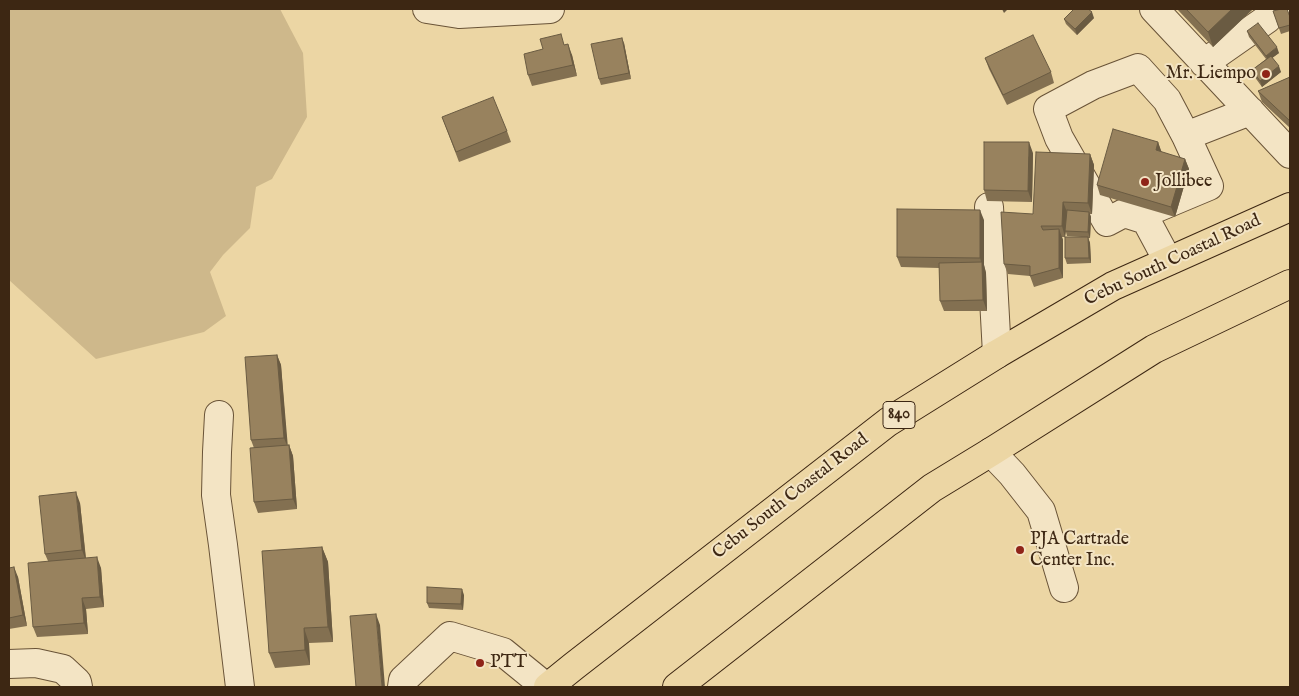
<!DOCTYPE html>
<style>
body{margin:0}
#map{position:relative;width:1299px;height:696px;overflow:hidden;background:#ecd6a4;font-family:"IM FELL English",serif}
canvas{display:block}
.frame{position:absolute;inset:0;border:10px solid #3d2713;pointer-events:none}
</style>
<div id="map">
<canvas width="1299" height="696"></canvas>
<div class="frame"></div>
</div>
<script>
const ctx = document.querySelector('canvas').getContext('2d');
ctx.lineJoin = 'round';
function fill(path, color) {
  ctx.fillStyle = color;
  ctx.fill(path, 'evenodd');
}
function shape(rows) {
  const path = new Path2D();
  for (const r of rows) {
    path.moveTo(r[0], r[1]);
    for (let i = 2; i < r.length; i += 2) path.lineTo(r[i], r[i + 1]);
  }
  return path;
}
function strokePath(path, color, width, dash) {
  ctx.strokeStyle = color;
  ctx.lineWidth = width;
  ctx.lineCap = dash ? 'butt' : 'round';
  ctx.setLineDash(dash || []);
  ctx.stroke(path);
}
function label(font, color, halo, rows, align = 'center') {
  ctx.font = font + ' "IM FELL English",serif';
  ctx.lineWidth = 4;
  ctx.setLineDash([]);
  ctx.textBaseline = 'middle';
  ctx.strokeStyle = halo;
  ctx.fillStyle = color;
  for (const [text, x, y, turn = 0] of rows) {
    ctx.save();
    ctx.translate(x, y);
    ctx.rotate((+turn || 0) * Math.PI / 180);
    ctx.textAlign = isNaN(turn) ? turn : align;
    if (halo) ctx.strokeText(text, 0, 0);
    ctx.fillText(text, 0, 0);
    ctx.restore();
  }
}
fill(shape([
 [9,9,280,9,303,53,307,117,272,179,256,187,250,228,223,255,210,272,226,316,204,332,96,359,9,280]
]), '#ceb88b');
const minor = shape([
 [427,9,459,14,550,9],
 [1154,9,1290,154],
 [1204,63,1267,19,1277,9],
 [989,207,997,354],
 [1147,212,1209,186,1186,136],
 [1168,261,1146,220,1124,213,1107,222,1059,138,1048,109,1093,85,1138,68,1167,100,1186,136,1250,111],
 [219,415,217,452,216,495,223,545,240,687],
 [991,452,1012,474,1041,511,1064,588],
 [9,664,36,663,63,669,77,682,78,687],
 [402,687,403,680,450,636,503,652,546,687]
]);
const highway = shape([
 [548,687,574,666,888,422,997,354,1113,286,1290,207],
 [677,687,932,488,991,452,1154,349,1290,284]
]);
strokePath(minor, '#695337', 30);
strokePath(highway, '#3d2713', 30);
strokePath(minor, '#f3e4c4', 28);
strokePath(highway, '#ecd6a4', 28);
fill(shape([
 [1177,9,1253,9,1213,47],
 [1273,11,1290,17,1290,31,1281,34],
 [1094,18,1077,35,1066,24,1064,19],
 [1247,31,1279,53,1272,58,1281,72,1262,87,1254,76,1252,70,1266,59,1249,37],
 [624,43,631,79,601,85,599,79],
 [565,45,572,55,577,76,532,86,528,75],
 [985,58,1051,72,1054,83,1007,105,989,69],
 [1290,77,1290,128,1262,102,1258,91],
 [442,117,507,131,511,142,459,162],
 [1158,142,1161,152,1185,159,1189,169,1175,217,1100,195,1097,185],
 [1033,153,1032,202,987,201,984,190],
 [1090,154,1094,165,1092,214,1090,214,1091,217,1090,238,1088,238,1090,243,1091,263,1067,264,1065,258,1081,237,1067,236,1066,232,1065,237,1062,237,1063,240,1063,278,1034,287,1030,276,1008,274,1004,264,1033,214],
 [984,220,984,265,986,273,987,311,944,311,940,301,939,268,901,267,897,257],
 [277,355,281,365,287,445,289,445,293,456,297,509,258,513,254,502,254,448,251,440],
 [80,503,86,558,101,568,104,607,86,609,88,634,37,637,33,627,48,561,45,554],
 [322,547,328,562,333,642,309,643,310,665,275,668,269,653],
 [9,568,18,577,27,626,9,629],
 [464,595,463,610,429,608,427,603]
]), '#837051');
fill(shape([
 [1002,9,1008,9,1004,13],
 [1232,9,1253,9,1213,47,1208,32],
 [1092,12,1094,18,1077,35,1075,29],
 [622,38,624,43,631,79,629,73],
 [568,44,572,55,577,76,573,65],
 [1277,47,1279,53,1268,61,1266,56],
 [1279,66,1281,72,1262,87,1260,81],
 [1029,142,1033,153,1032,202,1028,191],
 [1158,142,1162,153,1156,150],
 [1090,154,1094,165,1092,214,1088,203],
 [1185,159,1189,169,1175,217,1171,207],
 [1063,202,1067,212,1065,237,1062,226],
 [980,210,984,220,984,265,986,273,987,311,983,300,982,265,980,258],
 [1089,212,1091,217,1090,238,1088,232],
 [1059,229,1063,240,1063,278,1059,268],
 [1088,237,1090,243,1091,263,1089,258],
 [277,355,281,365,288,448,284,438],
 [289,445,293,456,297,509,293,499],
 [76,492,80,503,86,561,82,550],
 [322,547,328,562,333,642,328,627],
 [97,557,101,568,104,607,100,597],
 [14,567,18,577,27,626,23,615],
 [462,589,464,595,463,610,461,604],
 [82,598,86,609,88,634,84,623],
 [376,614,380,625,385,687,382,687],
 [304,628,309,643,310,665,305,650]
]), '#6a5b42');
const building = shape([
 [1074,9,1088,9,1092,12,1075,29,1064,19,1074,9],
 [1186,9,1232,9,1208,32,1186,9],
 [1281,9,1287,9,1290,17,1290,25,1279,28,1273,11,1281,9],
 [1258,23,1277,47,1266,56,1247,31,1258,23],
 [561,34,564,45,568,44,573,65,528,75,524,54,543,49,540,39,561,34],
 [1033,35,1051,72,1003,95,985,58,1033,35],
 [622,38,629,73,599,79,591,44,622,38],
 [1271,56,1279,66,1260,81,1252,70,1271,56],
 [1290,77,1290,121,1258,91,1290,77],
 [493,97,507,131,456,152,442,117,493,97],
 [1113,129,1158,142,1156,150,1185,159,1171,207,1097,185,1113,129],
 [984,142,1029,142,1028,191,984,190,984,142],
 [1036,152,1090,154,1088,203,1063,202,1062,226,1041,226,1043,230,1059,229,1059,268,1030,276,1030,266,1004,264,1001,212,1033,214,1036,152],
 [897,209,980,210,980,258,897,257,897,209],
 [1067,210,1089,212,1088,232,1065,231,1067,210],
 [1065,237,1088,237,1089,258,1065,258,1065,237],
 [982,262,983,300,940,301,939,263,982,262],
 [277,355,284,438,251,440,245,357,277,355],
 [289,445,293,499,254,502,250,448,289,445],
 [76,492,82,550,45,554,39,496,76,492],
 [322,547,328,627,304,628,305,650,269,653,262,551,322,547],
 [97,557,100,597,82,598,84,623,33,627,28,563,97,557],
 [14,567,23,615,9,618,9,568,14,567],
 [427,587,462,589,461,604,427,603,427,587],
 [376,614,382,687,356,687,350,616,376,614]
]);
fill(building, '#98825e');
strokePath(building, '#6a5b42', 1);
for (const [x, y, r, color] of [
 [1266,74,5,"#8f2418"],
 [1145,182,5,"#8f2418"],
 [1020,550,5,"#8f2418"],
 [480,663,5,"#8f2418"]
]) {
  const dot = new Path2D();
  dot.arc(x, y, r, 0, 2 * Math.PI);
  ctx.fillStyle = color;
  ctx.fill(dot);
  strokePath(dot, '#f3e4c4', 2);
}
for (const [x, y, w] of [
 [899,415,32]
]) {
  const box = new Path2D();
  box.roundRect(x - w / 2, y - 13.5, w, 27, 4);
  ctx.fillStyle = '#f3e4c4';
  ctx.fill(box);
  strokePath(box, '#3d2713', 1);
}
label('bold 16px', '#3d2713', null, [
 ["840",899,415]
]);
label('18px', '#3d2713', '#f3e4c4', [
 ["Mr. Liempo",1256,74,"right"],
 ["Jollibee",1155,182],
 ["PJA Cartrade",1030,540],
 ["Center Inc.",1030,561],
 ["PTT",490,663]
], 'left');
label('18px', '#3d2713', '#f3e4c4', [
 ["Cebu South Coastal Road",1173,261,-25],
 ["Cebu South Coastal Road",791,497,-38]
]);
</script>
